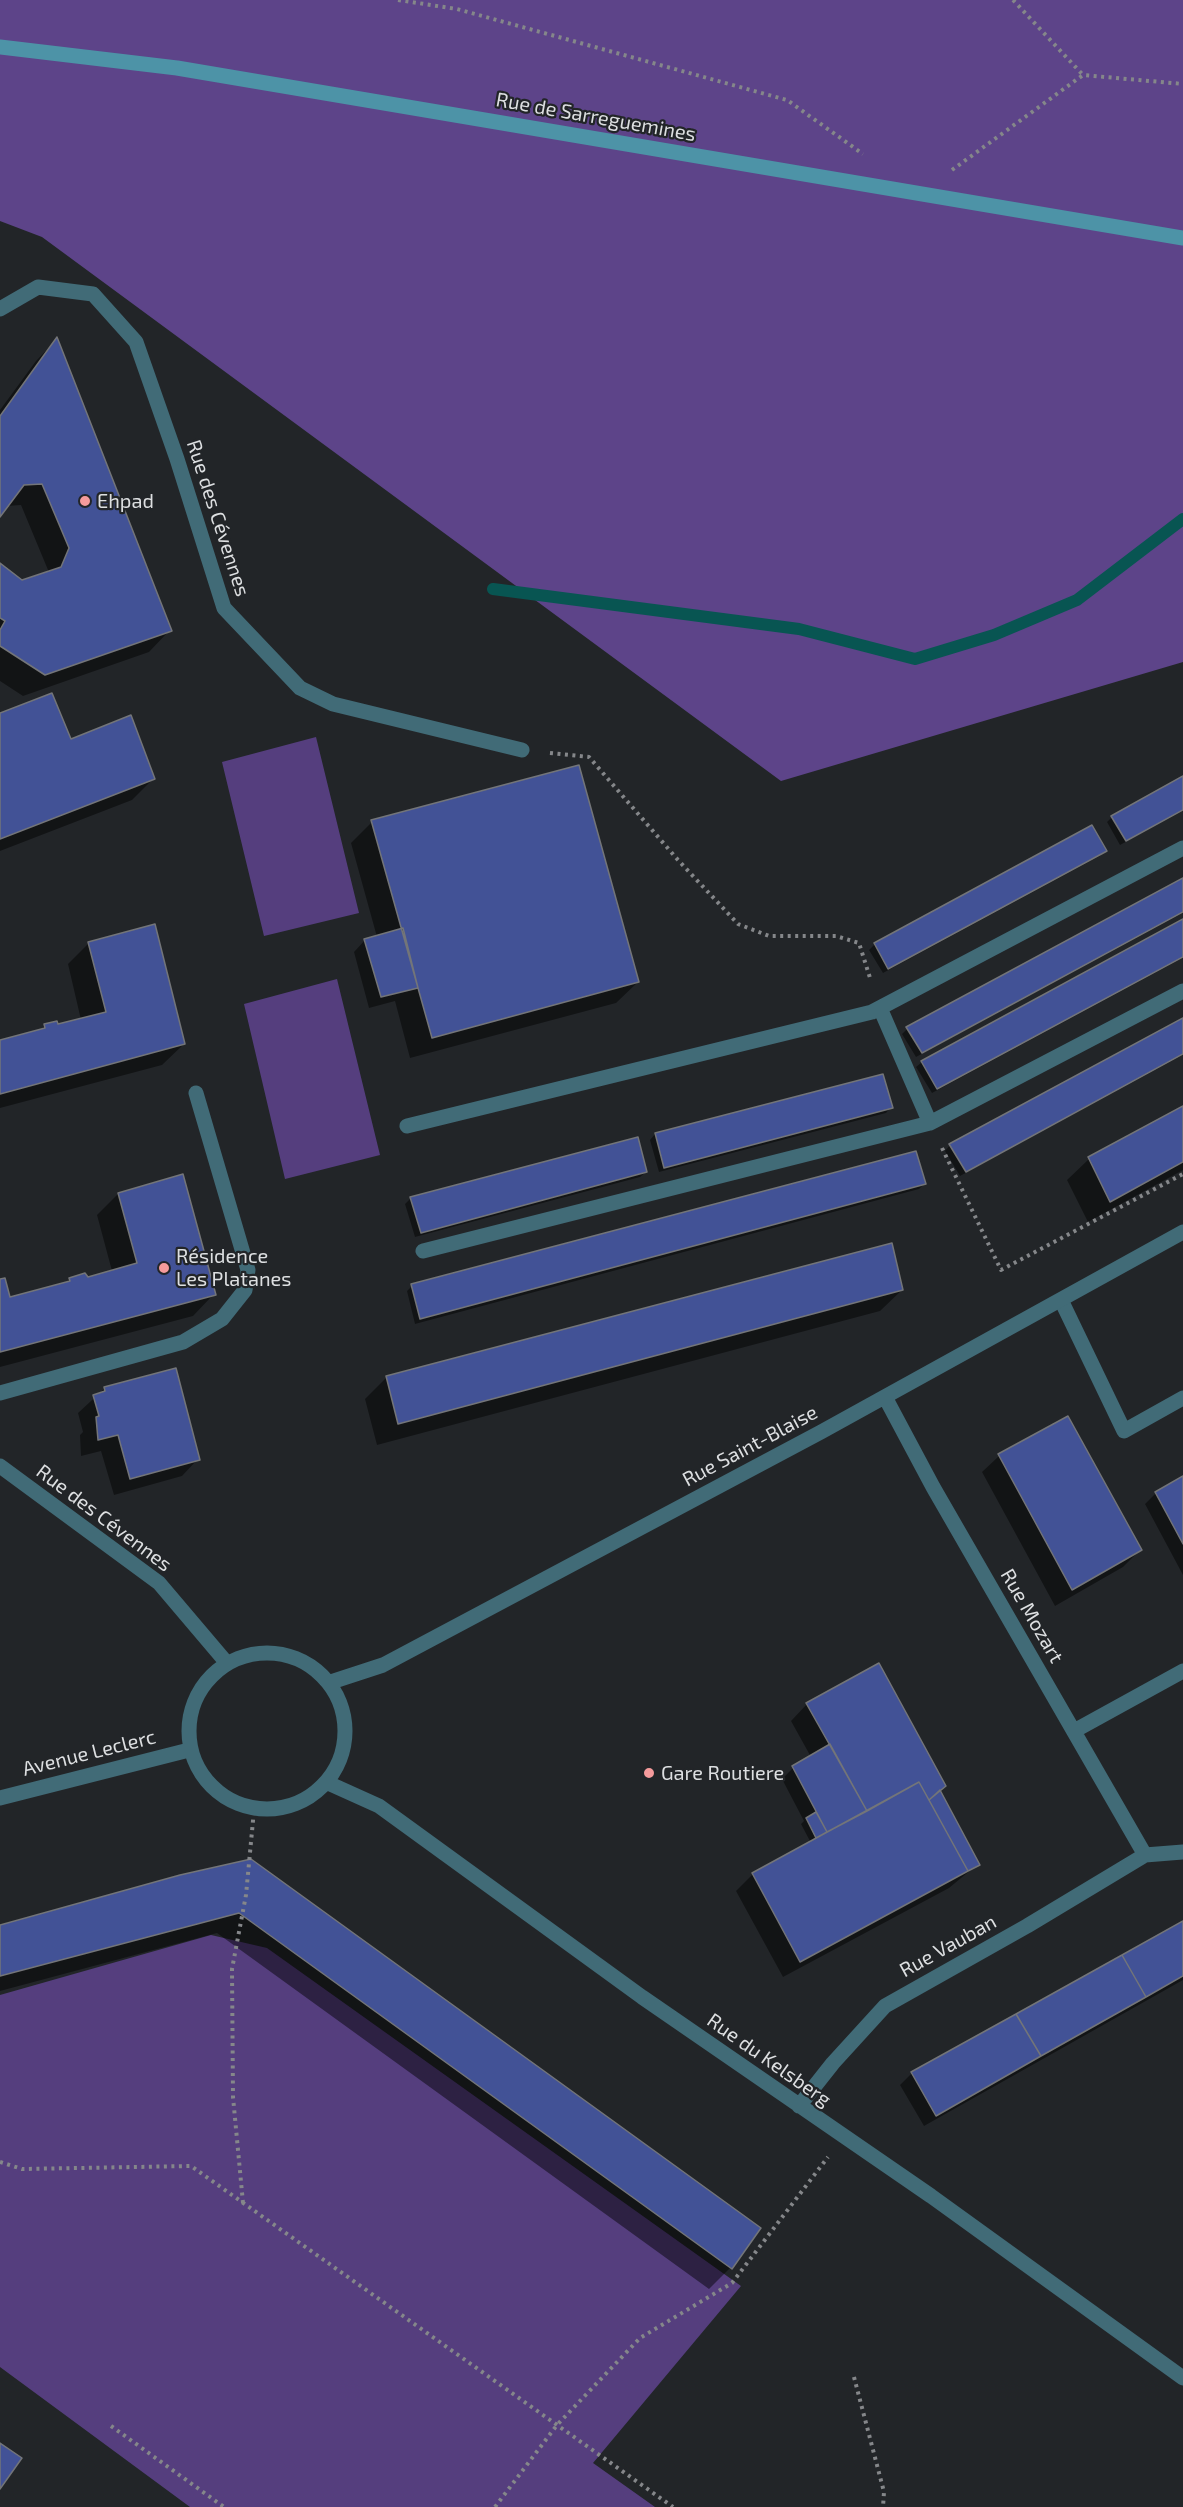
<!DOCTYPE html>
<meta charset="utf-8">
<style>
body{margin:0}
canvas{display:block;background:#222528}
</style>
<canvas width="1183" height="2507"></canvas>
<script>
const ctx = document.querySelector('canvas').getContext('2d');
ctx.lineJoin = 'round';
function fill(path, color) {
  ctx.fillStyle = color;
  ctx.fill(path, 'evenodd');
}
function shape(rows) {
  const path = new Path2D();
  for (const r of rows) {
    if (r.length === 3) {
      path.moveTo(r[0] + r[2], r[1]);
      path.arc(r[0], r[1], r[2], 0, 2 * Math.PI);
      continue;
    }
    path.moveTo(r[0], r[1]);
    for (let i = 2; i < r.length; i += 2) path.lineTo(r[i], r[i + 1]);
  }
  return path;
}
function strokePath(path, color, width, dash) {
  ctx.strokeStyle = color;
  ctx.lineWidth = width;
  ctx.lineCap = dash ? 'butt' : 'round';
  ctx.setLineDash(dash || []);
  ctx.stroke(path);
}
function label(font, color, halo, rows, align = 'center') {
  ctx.font = font + ' "Exo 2",sans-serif';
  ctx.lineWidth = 4.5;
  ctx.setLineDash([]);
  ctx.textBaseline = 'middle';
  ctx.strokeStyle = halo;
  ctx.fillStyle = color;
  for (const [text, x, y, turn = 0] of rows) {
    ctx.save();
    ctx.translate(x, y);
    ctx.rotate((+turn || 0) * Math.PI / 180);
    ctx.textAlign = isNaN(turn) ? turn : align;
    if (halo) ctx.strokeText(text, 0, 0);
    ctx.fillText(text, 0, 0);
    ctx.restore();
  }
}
fill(shape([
 [316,737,359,913,264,936,222,762],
 [337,979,380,1155,285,1179,244,1004],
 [211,1935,267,1948,741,2286,593,2463,655,2507,190,2507,0,2367,0,1995]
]), '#553e7e');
fill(shape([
 [0,0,1183,0,1183,662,781,781,42,237,0,221]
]), '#5d4489');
fill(shape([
 [56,340,170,630,149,652,23,696,0,681,0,565,22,581,47,573,48,570,21,505,7,506,0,515,0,410,36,361],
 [0,715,70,741,153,779,132,800,0,851],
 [1183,778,1183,811,1120,845,1107,822,1112,817],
 [372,822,638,982,616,1003,410,1058,395,1001,369,1008,354,952,365,940,377,937,351,843],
 [1105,850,1100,856,883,973,869,950,875,944],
 [1183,879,1183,913,916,1057,902,1034,907,1029],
 [1183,921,1183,958,932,1093,916,1067,922,1062],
 [89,943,184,1044,162,1065,0,1108,0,1042,40,1031,45,1025,57,1026,81,1020,68,964],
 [1183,1019,1183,1055,960,1176,945,1151,950,1145],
 [891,1107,886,1113,659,1172,650,1140,655,1134],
 [1183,1108,1183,1170,1088,1222,1067,1180,1089,1159],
 [646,1172,640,1177,415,1237,405,1204,411,1198],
 [924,1184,919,1189,415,1324,407,1291,412,1286],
 [118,1194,214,1294,193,1316,0,1367,0,1281,9,1299,65,1283,70,1279,87,1278,112,1271,97,1215],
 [902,1290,880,1311,377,1445,365,1399,387,1377],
 [105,1388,198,1459,182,1476,114,1495,101,1451,81,1456,80,1435,83,1432,78,1413],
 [999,1456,1140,1550,1123,1567,1055,1606,982,1472],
 [1183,1478,1183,1575,1145,1504,1156,1493],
 [807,1704,939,1791,978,1864,949,1888,783,1977,736,1891,753,1874,811,1843,801,1824,804,1821,782,1779,793,1768,811,1757,791,1721],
 [180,1876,759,2228,730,2268,709,2289,217,1933,0,1991,0,1925],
 [1183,1923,1183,1980,924,2126,900,2085,912,2073]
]), '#0007');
strokePath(shape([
 [493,589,799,629,915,659,994,635,1077,600,1183,519]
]), '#085552', 12);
const building = shape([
 [57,337,172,631,45,675,0,646,0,630,5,621,0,618,0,563,22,580,61,567,69,548,42,484,24,485,0,517,0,416,57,337],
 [52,693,71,739,131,715,155,779,0,839,0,713,52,693],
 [579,765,639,982,432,1038,371,820,579,765],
 [1183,776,1183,810,1126,841,1111,816,1183,776],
 [1092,825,1107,851,888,969,874,943,1092,825],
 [1183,878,1183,912,922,1053,906,1027,1183,878],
 [1183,919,1183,957,937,1089,921,1061,1183,919],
 [155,924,185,1044,0,1094,0,1040,45,1028,44,1024,57,1021,58,1024,106,1012,88,942,155,924],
 [403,928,418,988,381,997,364,939,403,928],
 [1183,1018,1183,1054,966,1172,949,1144,1183,1018],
 [883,1074,893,1108,664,1168,655,1133,883,1074],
 [1183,1106,1183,1162,1110,1202,1088,1157,1183,1106],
 [638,1137,647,1172,421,1233,410,1197,638,1137],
 [916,1151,926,1184,420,1319,411,1284,916,1151],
 [183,1174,216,1295,0,1352,0,1279,5,1278,10,1297,70,1281,69,1278,85,1273,88,1277,137,1263,118,1193,183,1174],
 [892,1243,903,1290,398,1424,386,1376,892,1243],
 [176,1368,200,1460,130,1479,118,1435,98,1440,96,1417,99,1416,93,1395,105,1391,104,1387,176,1368],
 [1068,1416,1142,1550,1072,1590,998,1454,1068,1416],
 [1183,1476,1183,1544,1155,1492,1183,1476],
 [879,1663,946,1786,929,1800,919,1782,867,1811,806,1703,879,1663],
 [830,1744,867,1811,827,1832,792,1766,830,1744],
 [919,1782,968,1871,800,1962,752,1873,919,1782],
 [940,1790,980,1865,968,1871,929,1800,940,1790],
 [816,1812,827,1832,816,1838,806,1818,816,1812],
 [251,1859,761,2228,732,2269,239,1913,0,1976,0,1925,180,1875,251,1859],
 [1183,1921,1183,1976,1146,1997,1122,1955,1183,1921],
 [1122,1955,1146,1997,1041,2056,1016,2014,1122,1955],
 [1016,2014,1041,2056,936,2116,911,2072,1016,2014],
 [0,2443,22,2458,0,2489,0,2443]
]);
fill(building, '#425296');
strokePath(building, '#737579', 1.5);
strokePath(shape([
 [398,0,457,9,787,100,863,154],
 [1013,0,1083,75],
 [952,170,1083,75,1183,84],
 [550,753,589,757,678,860,738,924,769,936,836,936,859,943,871,981],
 [942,1148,1001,1270,1183,1174],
 [0,2162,22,2169,191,2166,673,2507],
 [243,2203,233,2097,232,1969,246,1895,254,1810],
 [854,2377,884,2492,883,2507],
 [111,2426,224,2507],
 [495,2507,557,2425,640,2338,732,2283,828,2157]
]), '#85878a', 4, [3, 4.5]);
strokePath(shape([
 [880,1008,930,1123],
 [407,1126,872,1012,1183,848],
 [423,1251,930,1123,1183,991],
 [1061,1300,1124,1431,1183,1398],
 [0,1393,183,1342,222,1319,245,1290,248,1270,196,1093]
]), '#416b77', 15);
strokePath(shape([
 [0,309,38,287,93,294,136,342,177,459,224,608,300,688,333,704,522,750],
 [885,1397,933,1487,1145,1855],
 [0,1466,159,1583,226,1662],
 [267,1731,78],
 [331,1682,383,1665,821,1432,1183,1232],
 [1074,1731,1183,1671],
 [328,1783,379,1806,642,1997,931,2196,1183,2378],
 [0,1798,189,1750],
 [799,2106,833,2063,885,2006,1027,1926,1145,1855,1183,1852]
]), '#416b77', 15);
strokePath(shape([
 [0,47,177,68,1183,238]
]), '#4d93a7', 15);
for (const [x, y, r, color] of [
 [85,501,6,"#f59b9c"],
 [164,1268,6,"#f59b9c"],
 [649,1773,6,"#f59b9c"]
]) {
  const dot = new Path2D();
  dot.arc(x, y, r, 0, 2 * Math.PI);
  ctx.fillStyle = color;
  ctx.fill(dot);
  strokePath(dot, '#222528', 2);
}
label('20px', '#dddfe1', '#222528', [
 ["Rue de Sarreguemines",596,117,10],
 ["Rue des Cévennes",218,518,72],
 ["Rue Saint-Blaise",750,1446,-28],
 ["Rue des Cévennes",104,1518,37],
 ["Rue Mozart",1032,1616,60],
 ["Avenue Leclerc",89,1753,-14],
 ["Rue Vauban",948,1946,-29],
 ["Rue du Kelsberg",769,2060,35]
]);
label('20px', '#dddfe1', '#222528', [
 ["Ehpad",97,501],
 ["Résidence",176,1256],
 ["Les Platanes",176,1279],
 ["Gare Routiere",661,1773]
], 'left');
</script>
